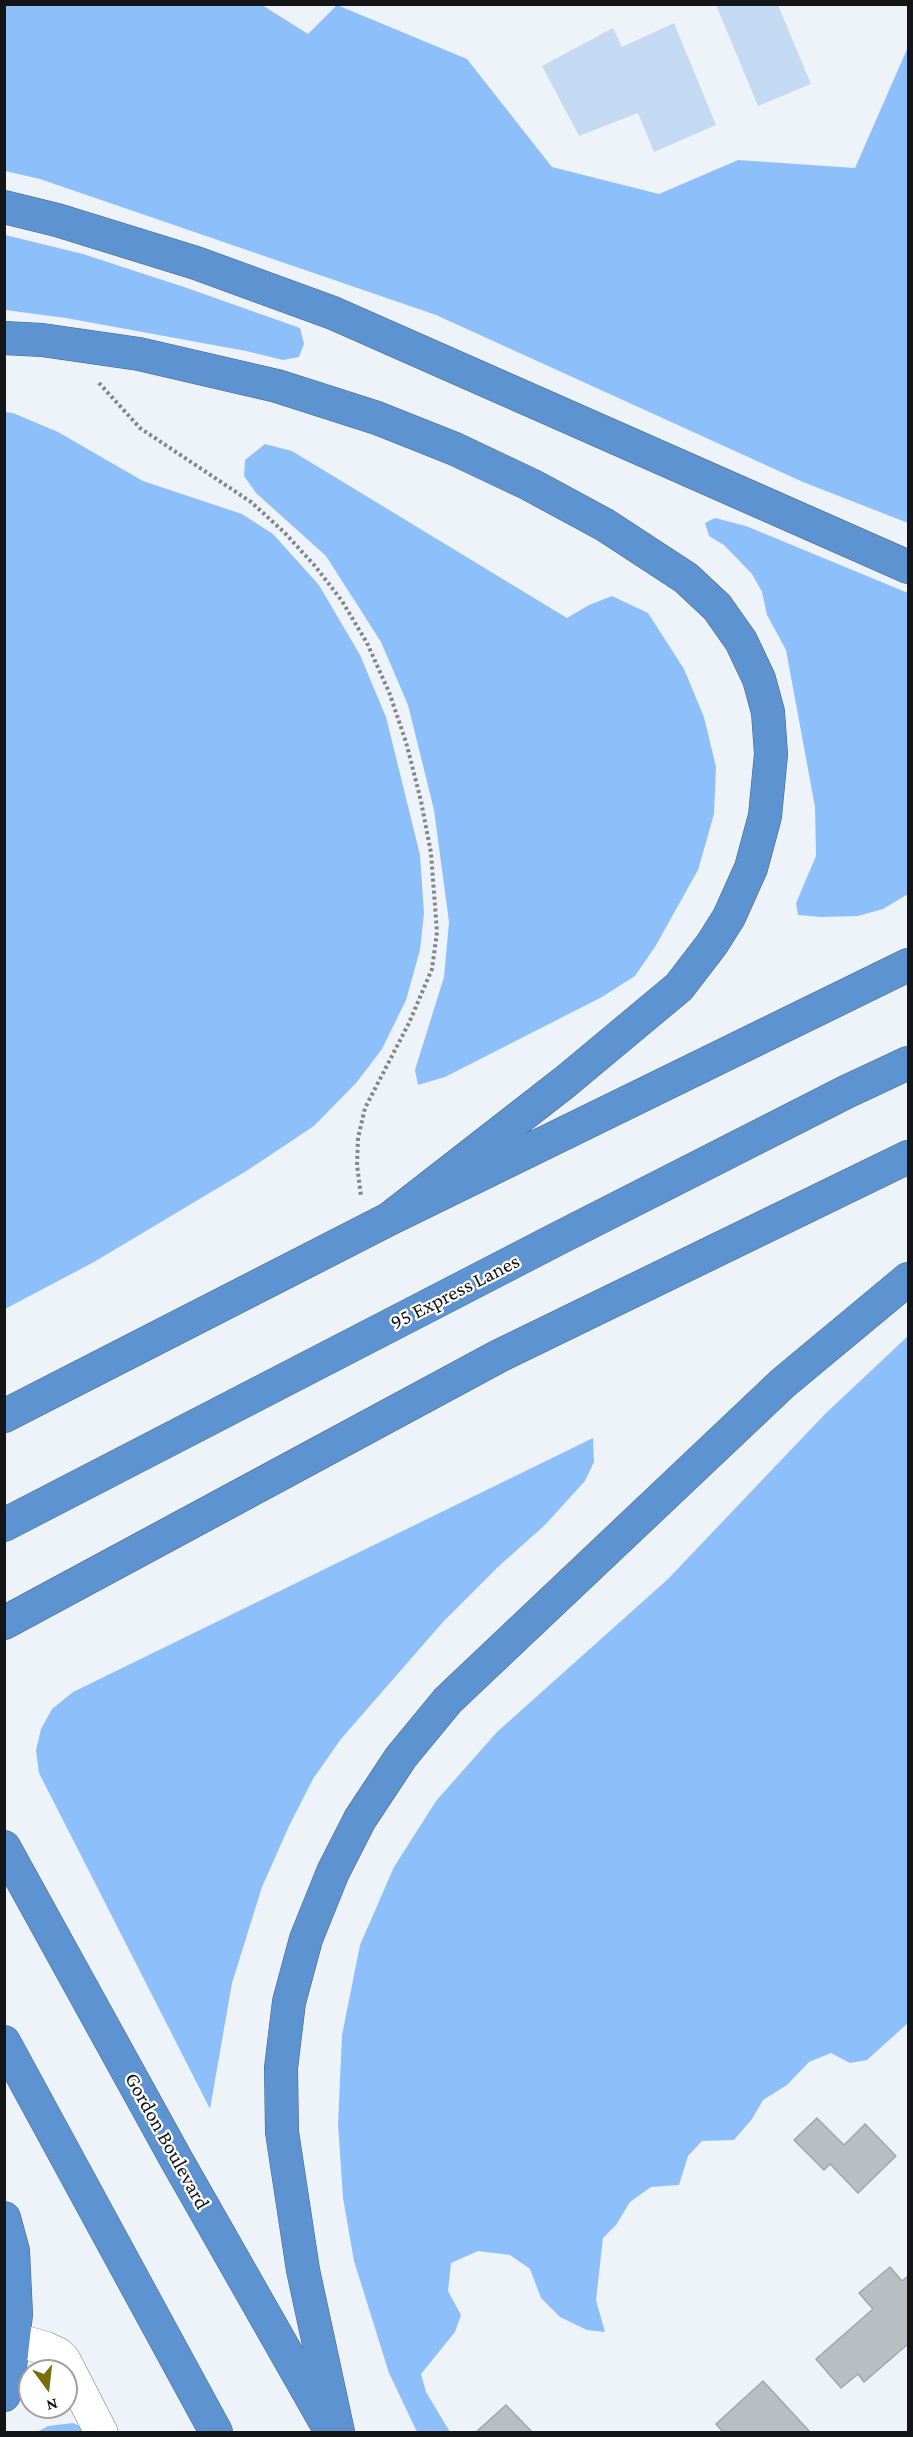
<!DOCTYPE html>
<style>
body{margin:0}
#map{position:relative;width:913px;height:2437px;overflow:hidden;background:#eef3f9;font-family:"Crimson Pro",serif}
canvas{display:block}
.frame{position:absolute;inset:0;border:6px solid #141517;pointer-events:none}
.north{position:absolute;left:18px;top:2359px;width:60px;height:60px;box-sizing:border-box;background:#fff;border:2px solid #a1a1a2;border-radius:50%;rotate:165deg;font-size:16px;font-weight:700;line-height:24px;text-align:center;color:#141517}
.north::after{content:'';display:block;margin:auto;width:21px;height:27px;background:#786d09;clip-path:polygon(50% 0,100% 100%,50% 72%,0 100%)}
</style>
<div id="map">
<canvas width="913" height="2437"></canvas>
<div class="frame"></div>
<div class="north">N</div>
</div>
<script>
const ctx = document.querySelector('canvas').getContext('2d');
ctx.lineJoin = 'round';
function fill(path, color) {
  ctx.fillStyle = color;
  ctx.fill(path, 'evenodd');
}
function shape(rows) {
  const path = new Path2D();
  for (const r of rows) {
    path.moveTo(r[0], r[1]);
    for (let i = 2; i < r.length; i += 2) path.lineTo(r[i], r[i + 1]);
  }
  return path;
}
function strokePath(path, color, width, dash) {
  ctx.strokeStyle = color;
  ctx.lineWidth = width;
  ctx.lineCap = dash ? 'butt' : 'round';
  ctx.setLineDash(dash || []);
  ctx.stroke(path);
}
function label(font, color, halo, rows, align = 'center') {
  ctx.font = font + ' "Crimson Pro",serif';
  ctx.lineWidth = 4.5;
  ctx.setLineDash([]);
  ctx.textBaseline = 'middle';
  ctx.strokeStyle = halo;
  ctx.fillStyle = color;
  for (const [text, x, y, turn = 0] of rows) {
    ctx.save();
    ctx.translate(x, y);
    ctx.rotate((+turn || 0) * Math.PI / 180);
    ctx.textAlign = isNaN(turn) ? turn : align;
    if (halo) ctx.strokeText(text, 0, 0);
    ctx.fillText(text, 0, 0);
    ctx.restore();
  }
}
fill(shape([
 [716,5,778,5,811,84,758,106],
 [674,23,716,125,654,152,638,113,579,136,542,66,613,28,622,47]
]), '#c4daf3');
fill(shape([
 [5,4,262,5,308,34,337,5,467,59,552,167,659,194,738,160,855,168,908,47,908,523,803,482,436,315,40,179,5,171],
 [5,235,83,254,187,288,300,328,304,344,299,357,283,360,246,351,66,318,5,310],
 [4,412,13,413,58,432,143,481,242,514,273,534,319,585,360,655,386,717,420,855,424,913,420,950,406,1000,382,1049,357,1082,314,1126,248,1170,94,1262,5,1309],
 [265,444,292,451,567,618,589,605,612,596,648,613,684,669,704,717,716,767,714,814,698,870,655,947,635,976,602,997,445,1077,418,1085,415,1070,444,977,449,922,434,810,408,705,381,642,326,556,256,493,244,476,245,460],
 [715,518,746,526,908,593,908,894,883,909,858,916,821,917,798,915,796,903,816,856,815,807,786,650,767,615,762,592,752,574,724,545,709,536,705,523],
 [908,1336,908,2023,867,2060,850,2063,831,2053,809,2062,787,2085,763,2100,752,2119,734,2140,702,2141,688,2156,679,2185,651,2187,630,2202,616,2225,603,2238,596,2300,605,2332,587,2330,560,2317,541,2298,530,2269,510,2255,478,2251,451,2263,448,2291,461,2315,455,2332,421,2374,426,2392,450,2432,417,2432,389,2373,354,2261,343,2198,338,2124,342,2035,360,1945,394,1867,436,1801,497,1732,668,1579,825,1414],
 [593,1438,594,1462,585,1481,545,1525,499,1566,443,1622,341,1739,313,1779,289,1826,262,1887,232,1983,210,2109,39,1773,36,1750,41,1729,52,1709,73,1692],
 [73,2423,82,2427,83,2432,37,2432,48,2426]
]), '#8dc0fa');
const building = shape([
 [817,2118,844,2145,865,2124,896,2156,858,2193,830,2164,824,2170,794,2140,817,2118],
 [890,2267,902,2281,908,2276,908,2344,864,2382,858,2374,841,2388,816,2359,873,2309,859,2293,890,2267],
 [763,2381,810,2432,723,2432,716,2424,763,2381],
 [506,2405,532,2432,476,2432,506,2405]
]);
fill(building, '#b9bec3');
strokePath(building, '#a1a6ab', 1.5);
const minor = shape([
 [13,2339,45,2348,58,2354,64,2360,101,2432]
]);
const highway = shape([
 [4,207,57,220,196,263,333,313,908,567],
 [4,338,42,340,139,354,277,386,377,418,455,449,531,485,605,525,686,578,717,607,741,641,759,679,768,712,771,754,765,816,751,868,729,917,712,944,679,987,565,1082,389,1219],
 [4,1416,389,1219,908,965],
 [4,1525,559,1238,846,1092,908,1063],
 [4,1623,499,1356,908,1157],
 [4,1847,176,2159,325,2421],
 [4,2042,216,2432],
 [4,2218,13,2251,16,2314,9,2376,4,2395],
 [338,2432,303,2270,282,2132,281,2068,289,2002,306,1939,333,1872,360,1819,401,1757,448,1700,783,1383,908,1279]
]);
strokePath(minor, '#757a7f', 34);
strokePath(highway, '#43678f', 34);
strokePath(shape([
 [99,383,140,428,251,502,284,532,315,566,342,601,367,643,389,692,406,742,421,801,431,853,437,932,432,969,409,1023,365,1108,358,1138,357,1165,361,1196]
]), '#828589', 4, [3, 3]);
strokePath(minor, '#fff', 33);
strokePath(highway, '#5c93d0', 33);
label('21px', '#141517', '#fff', [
 ["95 Express Lanes",455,1292,-27],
 ["Gordon Boulevard",167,2141,61]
]);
</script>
